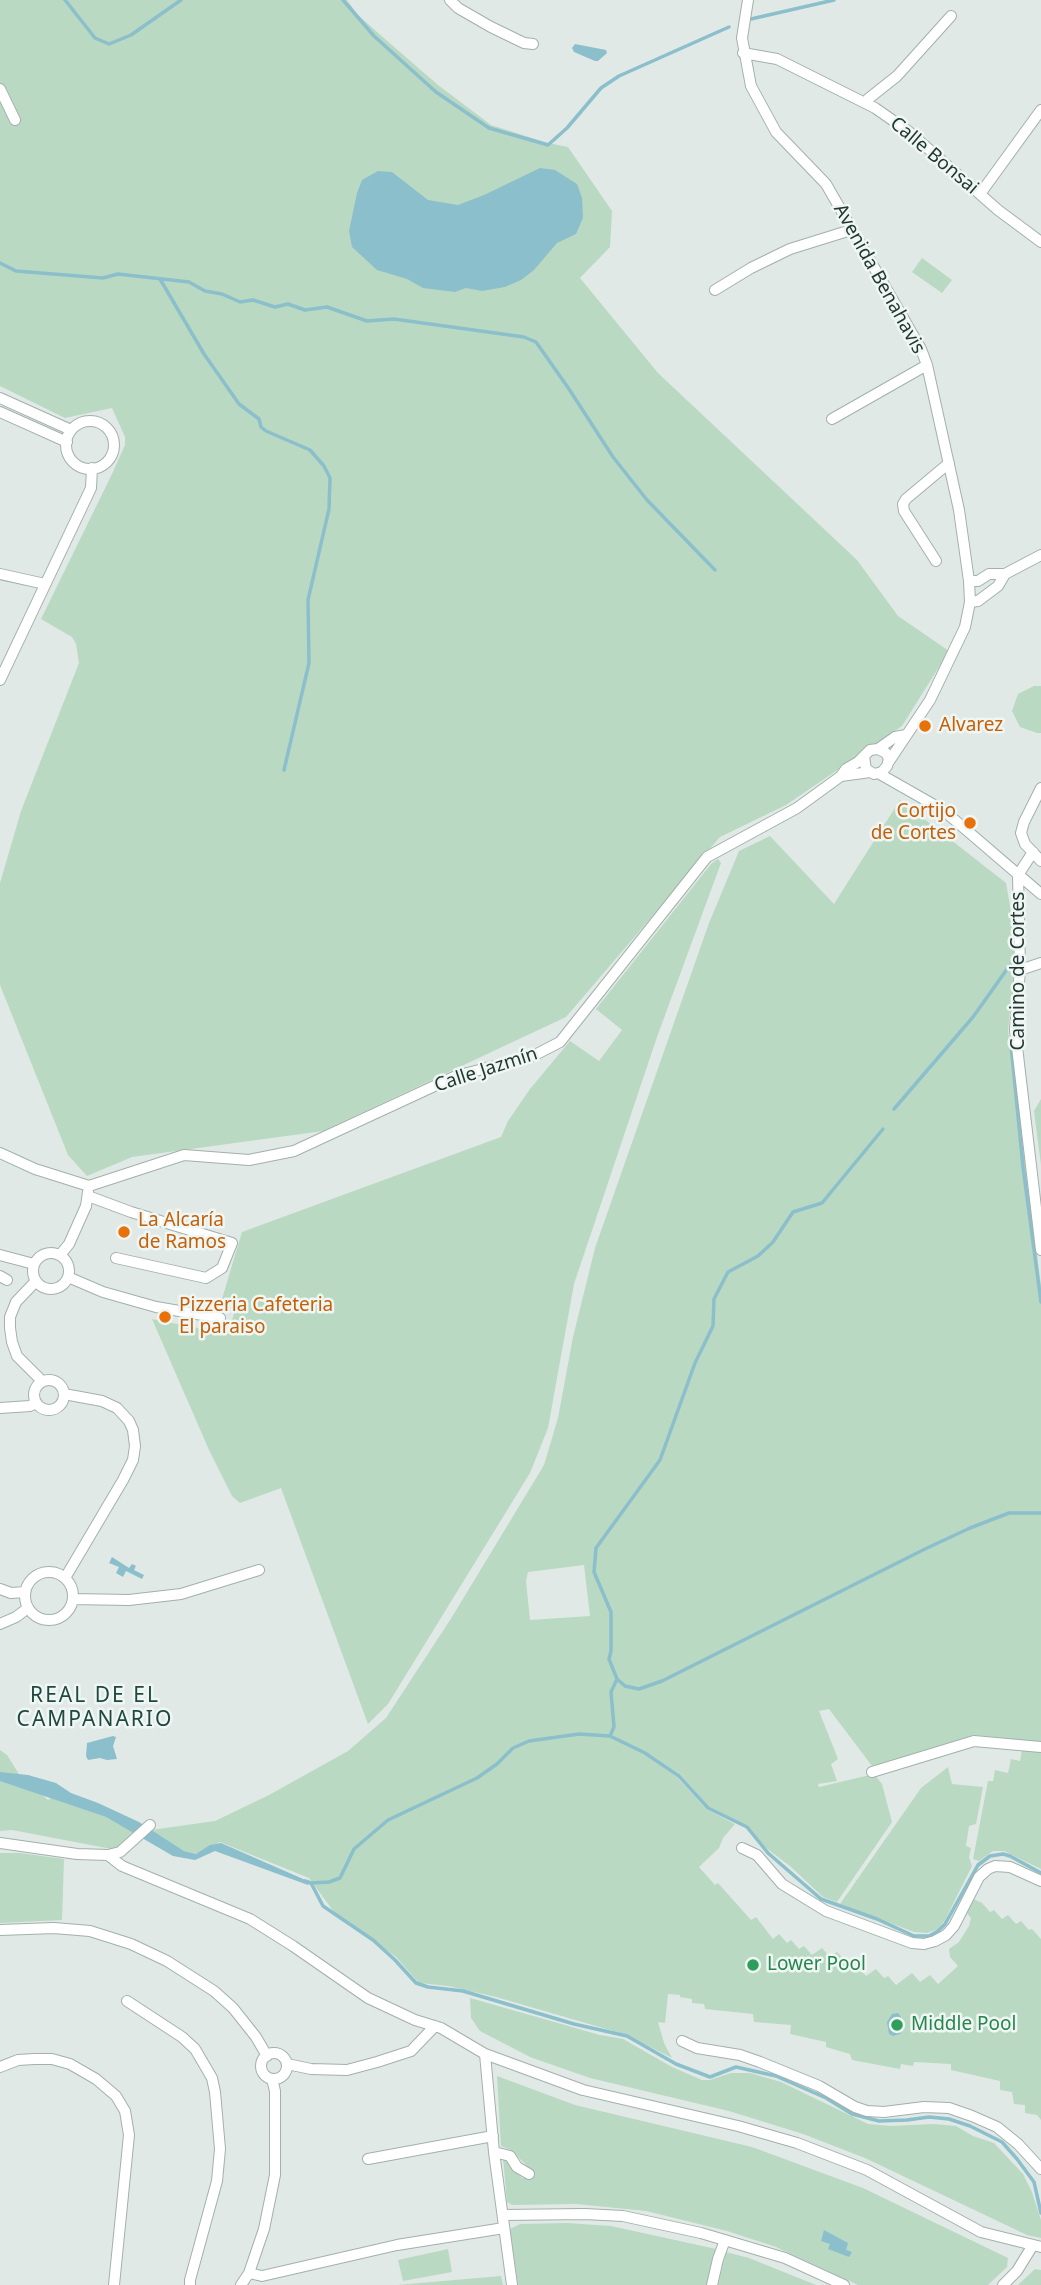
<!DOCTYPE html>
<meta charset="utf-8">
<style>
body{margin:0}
canvas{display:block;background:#e0e9e5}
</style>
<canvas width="1041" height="2285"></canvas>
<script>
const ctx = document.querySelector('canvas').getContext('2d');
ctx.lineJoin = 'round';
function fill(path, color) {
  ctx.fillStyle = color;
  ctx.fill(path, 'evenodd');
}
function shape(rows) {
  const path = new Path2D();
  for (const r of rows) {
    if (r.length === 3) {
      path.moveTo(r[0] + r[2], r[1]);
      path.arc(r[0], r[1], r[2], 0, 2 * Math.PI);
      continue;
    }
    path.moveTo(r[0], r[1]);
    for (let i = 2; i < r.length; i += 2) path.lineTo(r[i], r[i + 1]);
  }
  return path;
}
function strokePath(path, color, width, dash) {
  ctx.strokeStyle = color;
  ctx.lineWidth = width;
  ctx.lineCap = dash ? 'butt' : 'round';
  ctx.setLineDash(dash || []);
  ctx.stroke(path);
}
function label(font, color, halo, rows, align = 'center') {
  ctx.font = font + ' "Noto Sans",sans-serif';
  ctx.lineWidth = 5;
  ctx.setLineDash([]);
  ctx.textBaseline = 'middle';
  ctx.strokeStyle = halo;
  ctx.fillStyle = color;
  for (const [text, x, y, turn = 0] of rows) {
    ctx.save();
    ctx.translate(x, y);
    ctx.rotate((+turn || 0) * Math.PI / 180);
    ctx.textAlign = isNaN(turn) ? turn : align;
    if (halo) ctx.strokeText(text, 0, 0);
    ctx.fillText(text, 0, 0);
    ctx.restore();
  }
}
fill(shape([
 [0,0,347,0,358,15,385,39,438,85,491,125,548,143,568,147,612,211,610,247,580,278,658,373,857,560,898,616,949,651,902,726,786,805,720,837,566,1017,323,1131,132,1157,87,1176,68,1155,0,985,0,883,21,811,79,663,76,644,72,637,41,619,111,476,125,445,125,437,112,408,65,418,0,386],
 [922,258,952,280,942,293,912,272],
 [1034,686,1041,686,1041,733,1037,733,1020,727,1012,711,1018,694],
 [900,800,1006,883,1012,917,1014,972,1008,1031,1041,1285,1041,1742,974,1735,872,1766,829,1709,819,1711,838,1759,831,1764,837,1781,818,1784,819,1787,874,1774,882,1784,892,1822,837,1902,823,1897,790,1866,762,1845,748,1826,709,1807,681,1775,650,1754,648,1756,677,1777,706,1809,735,1824,723,1838,719,1848,699,1867,715,1885,718,1883,751,1920,756,1917,773,1939,779,1934,787,1943,791,1940,799,1949,804,1946,812,1955,822,1948,830,1957,837,1952,854,1970,858,1967,866,1976,876,1969,884,1978,888,1976,896,1985,912,1973,920,1982,930,1975,938,1984,958,1966,950,1957,949,1949,959,1942,969,1926,971,1918,965,1911,971,1898,982,1903,990,1912,994,1910,1002,1919,1008,1915,1016,1924,1021,1921,1029,1930,1032,1929,1041,1939,1041,2120,1037,2115,1025,2113,1025,2105,1014,2104,1012,2092,1000,2090,1000,2081,951,2070,951,2064,914,2062,913,2066,901,2064,900,2069,852,2060,850,2054,826,2047,826,2042,790,2034,791,2025,754,2022,753,2014,705,2009,704,2004,692,2003,692,1999,680,1997,680,1995,668,1994,665,2023,658,2022,664,2043,672,2058,627,2035,496,1997,448,1986,419,1983,396,1957,334,1912,309,1878,220,1842,196,1854,184,1851,151,1830,215,1821,269,1795,348,1751,386,1718,452,1617,544,1465,558,1418,573,1337,595,1248,709,923,739,851,770,836,834,904],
 [584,1565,590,1616,530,1620,526,1581,528,1572],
 [718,859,721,863,657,1037,574,1284,548,1428,530,1473,388,1704,368,1724,281,1488,240,1503,232,1496,209,1450,152,1319,228,1334,237,1303,222,1299,242,1232,501,1137,508,1121,530,1089,570,1041,599,1061,622,1030,596,1009,711,864],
 [1041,1099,1041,1165,1034,1111],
 [0,1750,7,1755,19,1774,48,1800,51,1798,106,1817,134,1833,117,1850,12,1830,0,1831],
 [1022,1750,1041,1751,1041,1869,1004,1851,993,1851,979,1861,973,1859,988,1781,993,1781,995,1770,1008,1773,1011,1759,1020,1761],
 [948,1767,952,1784,983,1787,976,1824,969,1826,966,1846,971,1848,969,1857,972,1866,945,1920,938,1929,927,1933,914,1932,840,1904,921,1788],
 [0,1853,20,1853,64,1859,62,1920,0,1923],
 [470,1998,600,2035,623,2039,672,2067,702,2080,710,2080,731,2073,750,2073,781,2082,868,2124,891,2126,934,2124,956,2126,973,2136,994,2143,1023,2174,1032,2192,1041,2220,1041,2238,1027,2235,865,2158,803,2134,729,2111,590,2078,530,2057,480,2031,471,2018],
 [497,2076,575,2105,752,2147,863,2188,1008,2258,1007,2267,988,2285,858,2285,776,2247,727,2231,646,2211,576,2204,512,2205,507,2202,503,2158,522,2178,529,2178,528,2167,511,2150,501,2146],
 [567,2223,611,2226,716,2249,707,2285,518,2285,510,2229,520,2224],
 [448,2249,452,2272,403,2281,398,2260],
 [726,2252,749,2258,816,2285,718,2285],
 [1035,2269,1041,2270,1041,2285,1018,2285],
 [501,2276,503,2285,397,2285]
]), '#bad9c3');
fill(shape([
 [575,44,606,50,607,53,598,61,595,61,574,52,572,48],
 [540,168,555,170,577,184,582,198,583,218,576,234,557,243,534,270,521,280,505,287,482,291,466,288,455,292,423,288,407,279,377,270,352,247,349,231,357,193,362,180,378,171,392,172,428,200,458,205,484,195],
 [112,1557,129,1568,132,1564,136,1566,134,1570,144,1575,142,1579,126,1571,123,1577,116,1573,119,1567,109,1563],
 [113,1736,116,1737,113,1746,117,1759,107,1760,100,1758,88,1760,86,1756,87,1743],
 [0,1772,28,1775,56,1783,71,1793,98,1803,139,1822,184,1851,196,1854,210,1845,221,1843,310,1882,308,1885,215,1851,195,1860,173,1856,106,1817,0,1781],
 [898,2013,901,2017,899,2022,901,2032,900,2034,893,2036,889,2034,887,2022,892,2014],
 [824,2230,848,2243,846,2250,852,2252,849,2257,828,2249,830,2244,821,2241]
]), '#8bbfcb');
strokePath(shape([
 [65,0,95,38,109,44,131,35,181,0],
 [343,0,374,36,436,92,489,128,548,145,567,128,601,88,619,76,729,27],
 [751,19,834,0],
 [0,263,16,271,103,278,118,274,189,282,205,291,222,294,240,302,253,300,275,307,288,304,305,310,327,307,367,321,394,319,524,337,536,342,569,389,613,457,647,500,715,570],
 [160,279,204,354,239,404,259,419,261,427,266,431,310,450,324,466,330,478,329,509,308,600,309,663,284,770],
 [1011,1045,1023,1167,1041,1302],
 [894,1109,973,1017,1010,965],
 [617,1679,625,1686,639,1689,662,1681,925,1549,970,1528,1009,1513,1041,1513],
 [610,1736,614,1727,611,1692,617,1679,609,1659,611,1651,611,1612,594,1572,596,1548,660,1460,695,1363,713,1326,714,1299,728,1272,758,1256,773,1242,793,1212,822,1203,883,1129],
 [305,1881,311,1883,329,1882,340,1878,354,1849,388,1820,477,1778,497,1764,513,1748,529,1741,579,1734,610,1736,645,1753,679,1776,708,1808,747,1827,768,1853,821,1899,877,1919,914,1936,929,1936,938,1931,945,1924,978,1865,990,1856,1003,1854,1010,1856,1041,1873],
 [311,1883,323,1906,373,1940,395,1960,416,1983,428,1987,463,1991,574,2024,627,2036,676,2064,710,2077,736,2067,776,2076,826,2098,852,2114,879,2121,907,2120,929,2117,949,2119,970,2126,1002,2142,1017,2159,1034,2182,1041,2213]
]), '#8bbfcb', 3.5);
const minor = shape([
 [450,0,458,8,491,27,524,43,533,44],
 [748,0,742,38,751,86,776,132,826,184,921,349,927,365,959,510,969,581,970,602,965,627,930,700,888,763],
 [743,53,777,59,875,108,908,131,998,210,1041,242],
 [0,89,15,120],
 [866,103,868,99,897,76,951,16],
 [980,194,1041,110],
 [715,290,751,268,790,249,851,230],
 [0,398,71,430],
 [0,412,67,442],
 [832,419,927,365],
 [90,445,24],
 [936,561,904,511,903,504,906,499,949,463],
 [0,574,45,584],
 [969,581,978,581,989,574,1005,574,1041,555],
 [970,602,978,601,998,586,1005,574],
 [0,680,91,488,92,468],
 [864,757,866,769,874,774,882,772,887,766,889,759,886,753,878,749],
 [878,773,943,810,1041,894],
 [841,776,870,772],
 [1041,788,1024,822,1021,833,1025,844,1041,861],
 [1033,852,1018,875,1020,970,1015,1030,1041,1250],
 [1020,970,1041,963],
 [0,1153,35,1169,89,1186,184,1155,249,1160,294,1151,456,1076,533,1056,560,1042,707,857,797,808,841,776,846,769,858,762,870,750,878,749,895,737,906,735],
 [88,1196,131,1212,232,1243,222,1268,206,1278,116,1258],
 [51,1271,18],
 [0,1255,34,1264],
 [60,1255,69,1244,86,1206,88,1192],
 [0,1276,7,1280],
 [68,1277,103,1292,156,1307,220,1318],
 [36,1281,16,1302,10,1317,10,1328,12,1342,17,1356,42,1381],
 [49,1395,15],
 [64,1394,102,1401,117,1408,129,1421,133,1430,135,1446,133,1460,123,1480,65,1578],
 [0,1408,30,1406,36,1403],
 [49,1596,24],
 [0,1589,11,1593,25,1592],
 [73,1599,129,1600,181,1594,259,1570],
 [0,1624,16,1617,28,1608],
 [872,1772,974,1741,1041,1747],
 [0,1843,77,1854,108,1855,120,1852,150,1825],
 [742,1848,757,1855,782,1884,826,1911,912,1943,924,1944,935,1941,946,1935,954,1926,979,1877,988,1869,995,1866,1010,1867,1041,1881],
 [108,1855,122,1866,250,1919,293,1946,368,1998,415,2020,441,2028,485,2054,583,2090,738,2126,797,2143,867,2170,981,2232,1041,2247],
 [0,1930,54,1928,90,1931,131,1944,167,1961,214,1991,233,2008,256,2037,267,2056],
 [127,2001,182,2037,195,2049,212,2078,215,2092,220,2149,217,2181,190,2280,190,2285],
 [682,2041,697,2048,740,2055,760,2062,819,2086,855,2107,867,2111,884,2112,924,2107,949,2108,972,2116,997,2127,1018,2144,1041,2169],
 [274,2066,13],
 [485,2054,494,2152,512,2285],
 [287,2064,311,2069,347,2070,377,2062,411,2051,435,2026],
 [0,2067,18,2060,34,2059,52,2059,70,2064,96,2079,116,2096,125,2111,129,2135,114,2285],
 [494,2152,510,2156,517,2167,529,2174],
 [368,2159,493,2136],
 [503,2215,585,2214,623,2216,701,2233,785,2258,844,2285],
 [249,2273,262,2276,397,2245,504,2228],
 [241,2285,249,2273,264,2229,275,2175,275,2091,272,2079],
 [712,2285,718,2259,725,2240],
 [1003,2285,1017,2271,1033,2245]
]);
strokePath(minor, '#a3b0ac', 12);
strokePath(minor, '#fff', 10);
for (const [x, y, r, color] of [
 [925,726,7,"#e8710a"],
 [970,823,7,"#e8710a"],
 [124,1232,7,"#e8710a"],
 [165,1317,7,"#e8710a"],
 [753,1965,7,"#2e9e5b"],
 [897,2025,7,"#2e9e5b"]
]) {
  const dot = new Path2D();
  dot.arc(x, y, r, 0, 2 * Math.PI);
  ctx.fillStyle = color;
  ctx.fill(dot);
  strokePath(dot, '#f0f6f3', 2.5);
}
label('19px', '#223833', '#f0f6f3', [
 ["Calle Bonsai",934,156,40],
 ["Avenida Benahavis",879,279,61],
 ["Camino de Cortes",1019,971,-90],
 ["Calle Jazmín",486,1070,-18]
]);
label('19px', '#c56008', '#f0f6f3', [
 ["Alvarez",939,726],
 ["Cortijo",956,812,"right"],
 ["de Cortes",956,834,"right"],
 ["La Alcaría",138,1221],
 ["de Ramos",138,1243],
 ["Pizzeria Cafeteria",179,1306],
 ["El paraiso",179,1328]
], 'left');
label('19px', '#27864d', '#f0f6f3', [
 ["Lower Pool",767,1965],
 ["Middle Pool",911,2025]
], 'left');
ctx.letterSpacing = '2px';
label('21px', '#1f4940', '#f0f6f3', [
 ["REAL DE EL",95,1696],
 ["CAMPANARIO",95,1720]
]);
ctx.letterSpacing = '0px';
</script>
